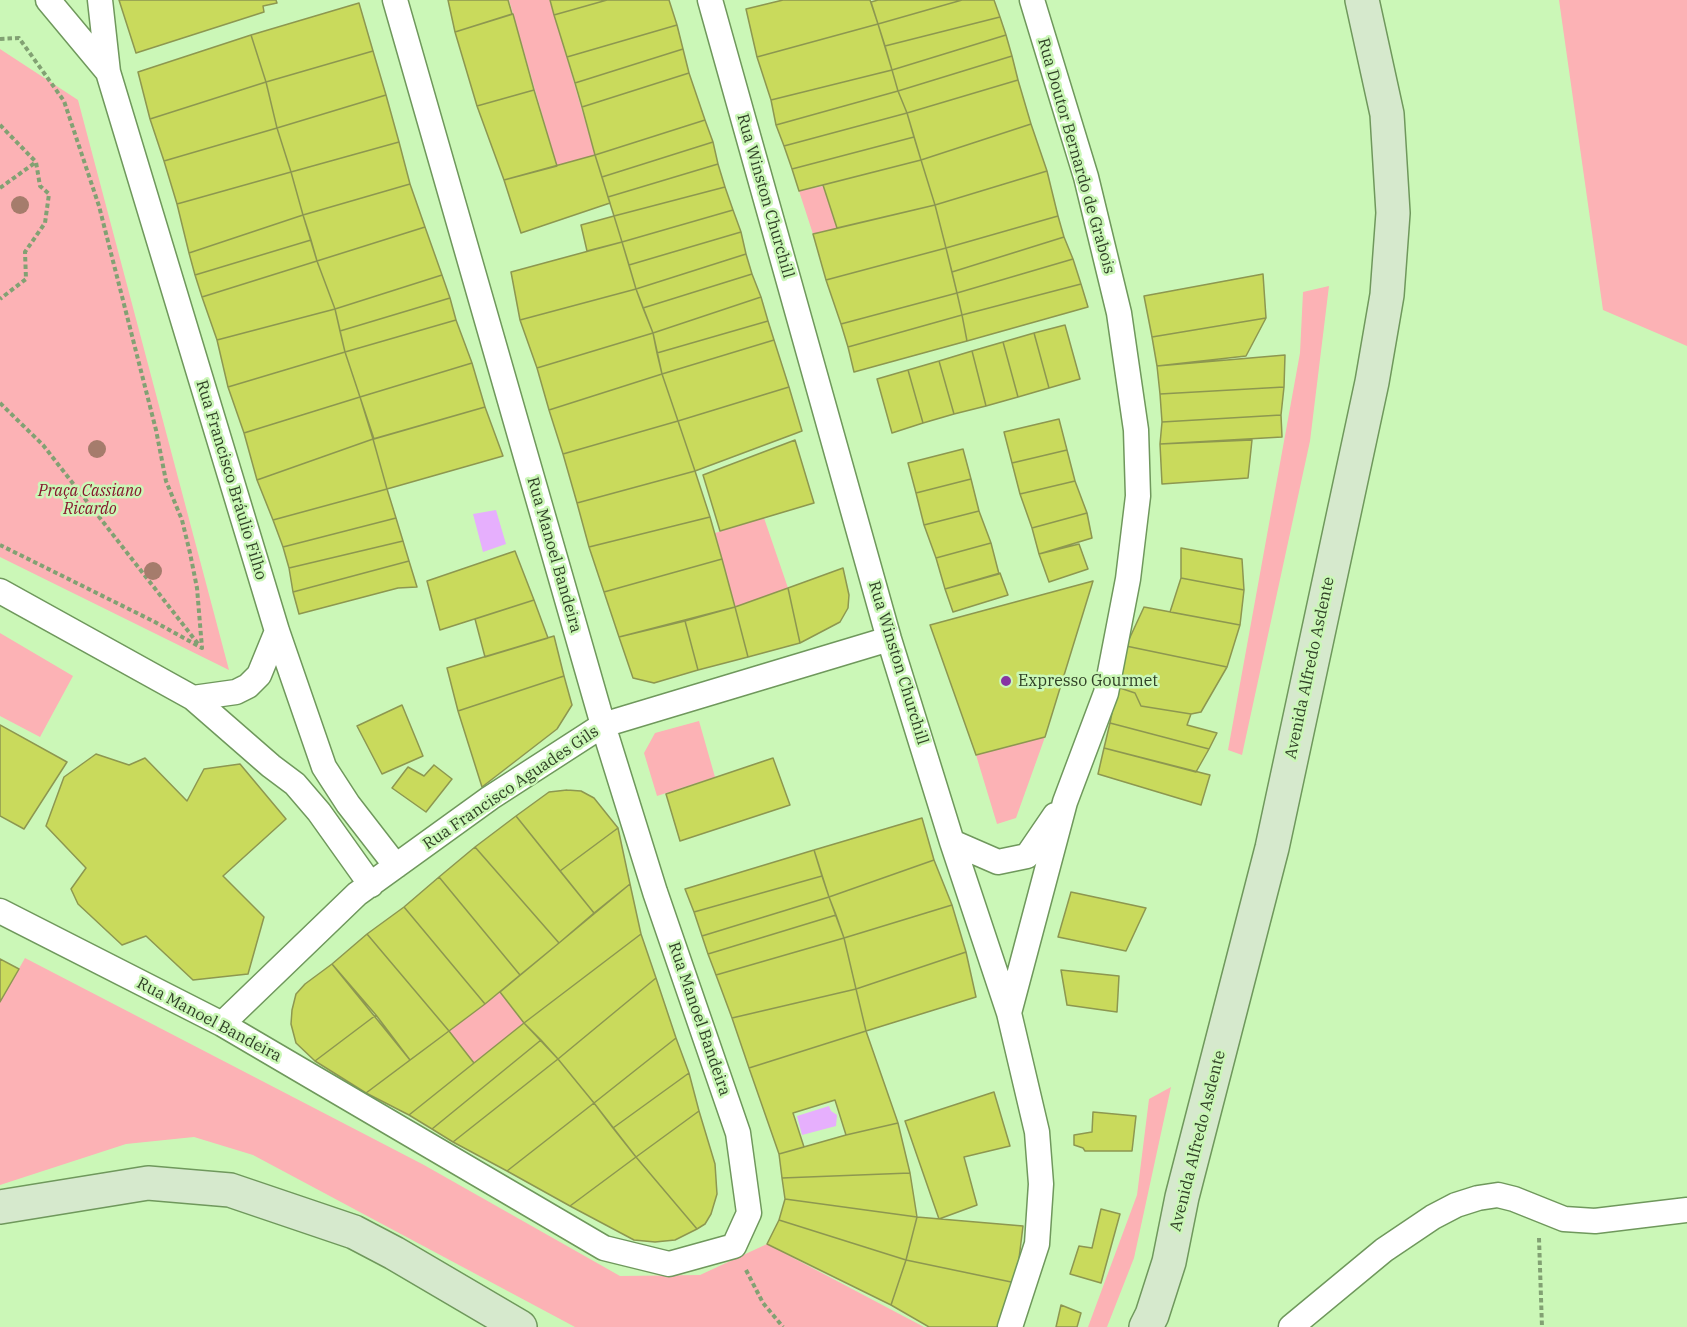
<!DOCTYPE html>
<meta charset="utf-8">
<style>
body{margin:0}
canvas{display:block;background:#cbf7b7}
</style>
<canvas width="1687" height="1327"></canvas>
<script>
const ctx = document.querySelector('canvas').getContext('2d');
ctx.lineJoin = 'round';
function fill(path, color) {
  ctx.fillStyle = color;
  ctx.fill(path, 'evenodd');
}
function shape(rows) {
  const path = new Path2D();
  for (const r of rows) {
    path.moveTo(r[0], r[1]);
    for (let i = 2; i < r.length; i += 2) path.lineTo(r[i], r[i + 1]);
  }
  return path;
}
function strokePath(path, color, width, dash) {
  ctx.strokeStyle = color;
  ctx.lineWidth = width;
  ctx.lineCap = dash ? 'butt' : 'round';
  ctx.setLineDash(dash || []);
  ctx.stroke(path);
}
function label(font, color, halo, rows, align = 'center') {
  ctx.font = font + ' "IBM Plex Serif",serif';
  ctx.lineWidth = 5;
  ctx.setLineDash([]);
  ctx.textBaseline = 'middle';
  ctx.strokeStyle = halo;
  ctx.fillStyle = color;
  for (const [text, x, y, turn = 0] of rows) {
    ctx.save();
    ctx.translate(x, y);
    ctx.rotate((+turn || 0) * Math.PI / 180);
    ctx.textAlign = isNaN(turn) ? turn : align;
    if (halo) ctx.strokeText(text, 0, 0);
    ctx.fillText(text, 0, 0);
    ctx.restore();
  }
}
fill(shape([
 [509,0,550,0,595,155,557,166],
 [1559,0,1687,0,1687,346,1603,310],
 [0,49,78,100,229,670,0,557],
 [823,186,837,228,813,234,799,191],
 [1329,286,1310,441,1242,755,1228,750,1300,353,1303,292],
 [764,518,788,588,735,607,715,533],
 [0,633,73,676,40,737,0,716],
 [699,721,715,777,657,796,644,753,655,733],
 [1045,737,1016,818,997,824,976,755],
 [25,958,424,1165,620,1276,700,1275,767,1244,924,1327,575,1327,253,1155,194,1137,126,1144,0,1185,0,1002],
 [500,992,524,1023,474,1063,449,1031],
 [1171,1087,1134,1258,1107,1327,1088,1327,1137,1195,1149,1099]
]), '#fcb2b5');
fill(shape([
 [496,510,506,544,483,552,473,514],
 [829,1106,831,1111,837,1115,836,1126,802,1135,797,1116]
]), '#e6affd');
const building = shape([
 [119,0,276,0,277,3,263,6,264,12,136,53,119,0],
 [448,0,508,0,512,14,455,32,448,0],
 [550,0,607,0,554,15,550,0],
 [607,0,669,0,677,25,567,57,554,15,607,0],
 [783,0,870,0,878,24,757,57,746,9,783,0],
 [878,0,962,0,878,24,871,2,878,0],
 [962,0,994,0,1000,17,885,46,878,24,962,0],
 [359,3,373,51,266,82,251,35,359,3],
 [513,14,534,90,477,106,455,32,513,14],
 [1000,17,1006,35,892,70,885,46,1000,17],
 [878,24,892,70,771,100,757,57,878,24],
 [677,25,683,49,575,83,567,57,677,25],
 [251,35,266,82,150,119,138,72,251,35],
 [1006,35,1012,56,898,91,892,70,1006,35],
 [683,49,689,73,582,107,575,83,683,49],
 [373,51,386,95,277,128,266,82,373,51],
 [1012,56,1018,80,907,113,898,91,1012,56],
 [892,70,898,91,776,125,771,100,892,70],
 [689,73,705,120,595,155,582,107,689,73],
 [1018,80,1031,124,921,160,907,113,1018,80],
 [266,82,277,128,164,161,150,119,266,82],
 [534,90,557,166,504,180,477,106,534,90],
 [898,91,907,113,784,146,776,125,898,91],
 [386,95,399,142,291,172,277,128,386,95],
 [907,113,914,137,792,169,784,146,907,113],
 [705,120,713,142,602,177,595,155,705,120],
 [1031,124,1047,171,935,205,921,160,1031,124],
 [277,128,291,172,177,204,164,161,277,128],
 [914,137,921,160,799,191,792,169,914,137],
 [399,142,410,184,303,215,291,172,399,142],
 [713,142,718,164,608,197,602,177,713,142],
 [595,155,610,203,521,233,504,180,595,155],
 [921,160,935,205,837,228,823,185,921,160],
 [718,164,725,187,614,216,608,197,718,164],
 [1047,171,1058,216,946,248,935,205,1047,171],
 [291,172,303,215,189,253,177,204,291,172],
 [410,184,425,227,317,261,303,215,410,184],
 [725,187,733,210,622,242,614,216,725,187],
 [935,205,946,248,826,280,813,234,935,205],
 [733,210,741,232,629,265,622,242,733,210],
 [303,215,311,240,195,275,189,253,303,215],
 [614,216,622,242,587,251,581,225,614,216],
 [1058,216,1064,237,952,272,946,248,1058,216],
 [425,227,442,275,335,309,317,261,425,227],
 [741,232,746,254,636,289,629,265,741,232],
 [1064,237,1073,259,957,293,952,272,1064,237],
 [311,240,317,261,202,297,195,275,311,240],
 [622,242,636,289,520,320,511,272,622,242],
 [946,248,957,293,841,324,826,280,946,248],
 [746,254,752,274,643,308,636,289,746,254],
 [1073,259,1081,284,962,315,957,293,1073,259],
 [317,261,335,309,217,340,202,297,317,261],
 [752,274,761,297,653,333,643,308,752,274],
 [1263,274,1266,318,1152,337,1144,296,1263,274],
 [442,275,450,298,340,331,335,309,442,275],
 [1081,284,1088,307,967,341,962,315,1081,284],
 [636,289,653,333,537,368,520,320,636,289],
 [957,293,962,315,848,347,841,324,957,293],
 [761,297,768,321,657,353,653,333,761,297],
 [450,298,456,320,345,352,340,331,450,298],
 [335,309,345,352,228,387,217,340,335,309],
 [962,315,967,341,854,372,848,347,962,315],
 [1266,318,1246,356,1157,366,1152,337,1266,318],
 [456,320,472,363,360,397,345,352,456,320],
 [768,321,774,340,662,374,657,353,768,321],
 [1065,325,1080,379,1049,388,1034,333,1065,325],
 [653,333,662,374,549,410,537,368,653,333],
 [1034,333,1049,388,1018,397,1003,342,1034,333],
 [774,340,789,387,678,421,662,374,774,340],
 [1003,342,1018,397,986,406,972,351,1003,342],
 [972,351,986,406,954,414,939,361,972,351],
 [345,352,360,397,244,433,228,387,345,352],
 [1285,355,1284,387,1160,394,1157,366,1285,355],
 [939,361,954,414,923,423,908,370,939,361],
 [472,363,485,407,374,439,360,397,472,363],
 [908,370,923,423,892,433,877,379,908,370],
 [662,374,678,421,563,454,549,410,662,374],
 [789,387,802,431,695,471,678,421,789,387],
 [1284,387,1281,415,1162,422,1160,394,1284,387],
 [360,397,373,439,257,480,244,433,360,397],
 [485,407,503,456,387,489,373,439,485,407],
 [1281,415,1282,437,1160,444,1162,422,1281,415],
 [1059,419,1067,450,1012,463,1004,432,1059,419],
 [678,421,695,471,577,503,563,454,678,421],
 [373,439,387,489,273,520,257,480,373,439],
 [795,440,814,503,720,531,703,475,795,440],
 [1252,440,1248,478,1162,484,1160,444,1252,440],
 [963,449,971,479,916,493,908,463,963,449],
 [1067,450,1075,481,1020,494,1012,463,1067,450],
 [695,471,710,517,589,547,577,503,695,471],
 [971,479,979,511,924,525,916,493,971,479],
 [1075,481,1087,513,1032,528,1020,494,1075,481],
 [387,489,396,518,283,547,273,520,387,489],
 [979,511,991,543,936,558,924,525,979,511],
 [1087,513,1092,538,1039,554,1032,528,1087,513],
 [710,517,722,559,604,592,589,547,710,517],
 [396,518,403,541,289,568,283,547,396,518],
 [403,541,409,561,293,592,289,568,403,541],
 [991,543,999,574,945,589,936,558,991,543],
 [1079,544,1088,569,1049,582,1039,554,1079,544],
 [1181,548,1242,559,1244,590,1181,578,1181,548],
 [515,551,534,600,440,630,427,581,515,551],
 [722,559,735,607,619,637,604,592,722,559],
 [409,561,417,587,398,588,299,614,293,592,409,561],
 [843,568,849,595,848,608,840,622,800,643,788,588,843,568],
 [1000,573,1008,595,953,612,945,589,1000,573],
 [1181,578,1244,590,1240,625,1170,612,1181,578],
 [1093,581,1045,737,976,755,930,625,1093,581],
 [788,588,800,643,748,657,735,607,788,588],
 [534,600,548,638,485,657,475,619,534,600],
 [735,607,748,657,698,670,685,621,735,607],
 [1144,607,1240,625,1227,667,1126,646,1144,607],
 [685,621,698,670,654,683,633,678,619,637,685,621],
 [554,636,564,676,458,711,447,668,554,636],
 [1126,646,1227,667,1201,712,1191,714,1141,706,1135,693,1117,687,1126,646],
 [564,676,572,705,557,729,482,787,458,711,564,676],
 [1117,687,1135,693,1141,706,1191,714,1187,725,1217,733,1209,749,1110,723,1117,687],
 [402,705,423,756,382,774,357,726,402,705],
 [1110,723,1209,749,1196,772,1104,748,1110,723],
 [0,725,67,762,24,829,0,816,0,725],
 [1104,748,1210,775,1201,805,1098,774,1104,748],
 [96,754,129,765,145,758,187,801,204,769,240,764,286,819,223,876,264,917,248,974,193,980,146,936,122,945,78,904,71,889,86,868,46,826,64,777,96,754],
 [773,758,790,805,680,841,666,794,773,758],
 [434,765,452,779,426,812,392,788,408,767,424,776,434,765],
 [567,790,581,791,594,798,618,828,560,871,516,816,549,792,567,790],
 [516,816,594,913,559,943,475,847,516,816],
 [922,818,934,860,829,897,814,850,922,818],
 [618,828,630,884,594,913,560,871,618,828],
 [475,847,559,943,520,975,439,877,475,847],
 [814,850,822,876,694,912,685,889,814,850],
 [934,860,952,905,844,938,829,897,934,860],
 [822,876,829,897,702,936,694,912,822,876],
 [439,877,520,975,485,1004,404,907,439,877],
 [630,884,641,934,524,1023,500,992,630,884],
 [1071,892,1146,908,1126,951,1058,937,1071,892],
 [829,897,836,915,708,954,702,936,829,897],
 [952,905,966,952,856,989,844,938,952,905],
 [404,907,485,1004,449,1031,367,934,404,907],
 [836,915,844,938,716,975,708,954,836,915],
 [367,934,449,1031,410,1060,332,964,367,934],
 [641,934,656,978,558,1059,524,1023,641,934],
 [844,938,856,989,732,1018,716,975,844,938],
 [966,952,976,997,866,1031,856,989,966,952],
 [0,959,19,969,0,1002,0,959],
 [332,964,376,1015,315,1061,296,1043,291,1024,292,1010,296,994,305,984,332,964],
 [1061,970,1119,976,1117,1012,1067,1005,1061,970],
 [656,978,676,1038,594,1103,558,1059,656,978],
 [856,989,866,1031,749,1068,732,1018,856,989],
 [376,1015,410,1060,366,1093,315,1061,376,1015],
 [524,1023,541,1040,432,1129,409,1115,524,1023],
 [449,1031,474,1063,409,1115,366,1093,449,1031],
 [866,1031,898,1123,846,1135,835,1100,793,1113,804,1147,779,1154,749,1068,866,1031],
 [676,1038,689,1073,613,1128,594,1103,676,1038],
 [541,1040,558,1059,453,1142,432,1129,541,1040],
 [558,1059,594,1103,507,1171,453,1142,558,1059],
 [689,1073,699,1111,636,1157,613,1128,689,1073],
 [994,1092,1010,1146,964,1157,977,1205,939,1219,905,1121,994,1092],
 [594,1103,636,1157,570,1206,507,1171,594,1103],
 [699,1111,715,1164,717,1194,711,1214,705,1224,697,1229,636,1157,699,1111],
 [1093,1112,1136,1116,1132,1151,1085,1151,1083,1148,1074,1145,1074,1135,1092,1132,1093,1112],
 [898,1123,910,1173,782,1178,779,1154,846,1135,898,1123],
 [636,1157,697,1229,675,1240,655,1242,634,1240,570,1206,636,1157],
 [910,1173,917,1217,785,1199,782,1178,910,1173],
 [785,1199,917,1217,906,1260,779,1220,785,1199],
 [1101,1209,1120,1214,1101,1283,1070,1274,1079,1246,1092,1248,1101,1209],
 [917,1217,1023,1226,1016,1283,906,1260,917,1217],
 [779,1220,906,1260,891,1305,767,1244,779,1220],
 [906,1260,1016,1283,1004,1327,929,1327,891,1305,906,1260],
 [1061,1305,1081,1313,1077,1327,1056,1327,1061,1305]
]);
fill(building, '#c9da5c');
strokePath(building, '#8d9750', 1.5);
const street = shape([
 [48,0,108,72],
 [100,0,108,72,277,631,324,767,348,804,396,866],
 [710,0,889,639,952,842,1009,1013,1037,1132,1041,1184,1037,1244,1010,1327],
 [0,591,193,698,271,766,295,784,319,812,371,885],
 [193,698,236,692,248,686,259,675,277,631],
 [952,842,998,862,1027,856,1055,815],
 [0,911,222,1024,604,1248,669,1264,734,1246,749,1213,738,1133,655,892,603,725,395,0],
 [1009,1013,1065,802,1106,693,1128,579,1138,496,1136,430,1119,313,1086,177,1032,0],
 [222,1024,357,894,490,798,603,725,889,639],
 [1291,1327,1384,1250,1433,1217,1456,1205,1478,1198,1498,1195,1514,1199,1564,1219,1595,1221,1687,1210]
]);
const secondary = shape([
 [0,1207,148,1183,230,1190,354,1232,394,1253,520,1327],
 [1146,1327,1152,1315,1169,1262,1182,1197,1272,848,1372,382,1387,295,1393,213,1387,114,1362,0]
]);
strokePath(street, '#6f985c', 27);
strokePath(secondary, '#6f985c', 36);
strokePath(shape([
 [0,39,19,38,64,101,99,206,156,430,166,481,182,520,190,553,197,588,202,648,153,621,0,545],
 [0,125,36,162,40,186,49,194,45,223,25,252,26,279,0,299],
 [0,188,36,162],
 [0,403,43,445,199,645],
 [1539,1238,1542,1327],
 [746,1270,763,1303,783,1327]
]), '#82a173', 4, [4.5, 3]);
strokePath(street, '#fff', 24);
strokePath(secondary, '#d6e9cd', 33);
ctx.fillStyle = '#a57c6c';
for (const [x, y] of [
 [20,205],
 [97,449],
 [153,571]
]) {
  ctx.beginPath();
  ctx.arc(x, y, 9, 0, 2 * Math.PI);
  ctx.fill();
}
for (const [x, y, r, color] of [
 [1006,681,6,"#8634a3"]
]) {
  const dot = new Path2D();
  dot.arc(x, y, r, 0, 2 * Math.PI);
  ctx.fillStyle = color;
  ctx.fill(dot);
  strokePath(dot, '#cbf7b7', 2);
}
label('16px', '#304127', '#cbf7b7', [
 ["Rua Doutor Bernardo de Grabois",1076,156,74],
 ["Rua Winston Churchill",765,196,74],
 ["Rua Francisco Bráulio Filho",231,480,73],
 ["Rua Manoel Bandeira",554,555,74],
 ["Rua Winston Churchill",898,663,73],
 ["Avenida Alfredo Asdente",1310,668,-78],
 ["Rua Francisco Aguades Gils",511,788,-34],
 ["Rua Manoel Bandeira",699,1019,71],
 ["Rua Manoel Bandeira",209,1020,28],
 ["Avenida Alfredo Asdente",1198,1141,-76]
]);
label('italic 16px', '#86172e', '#cbf7b7', [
 ["Praça Cassiano",90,491],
 ["Ricardo",90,509]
]);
label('16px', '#304127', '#cbf7b7', [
 ["Expresso Gourmet",1018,681]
], 'left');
</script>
